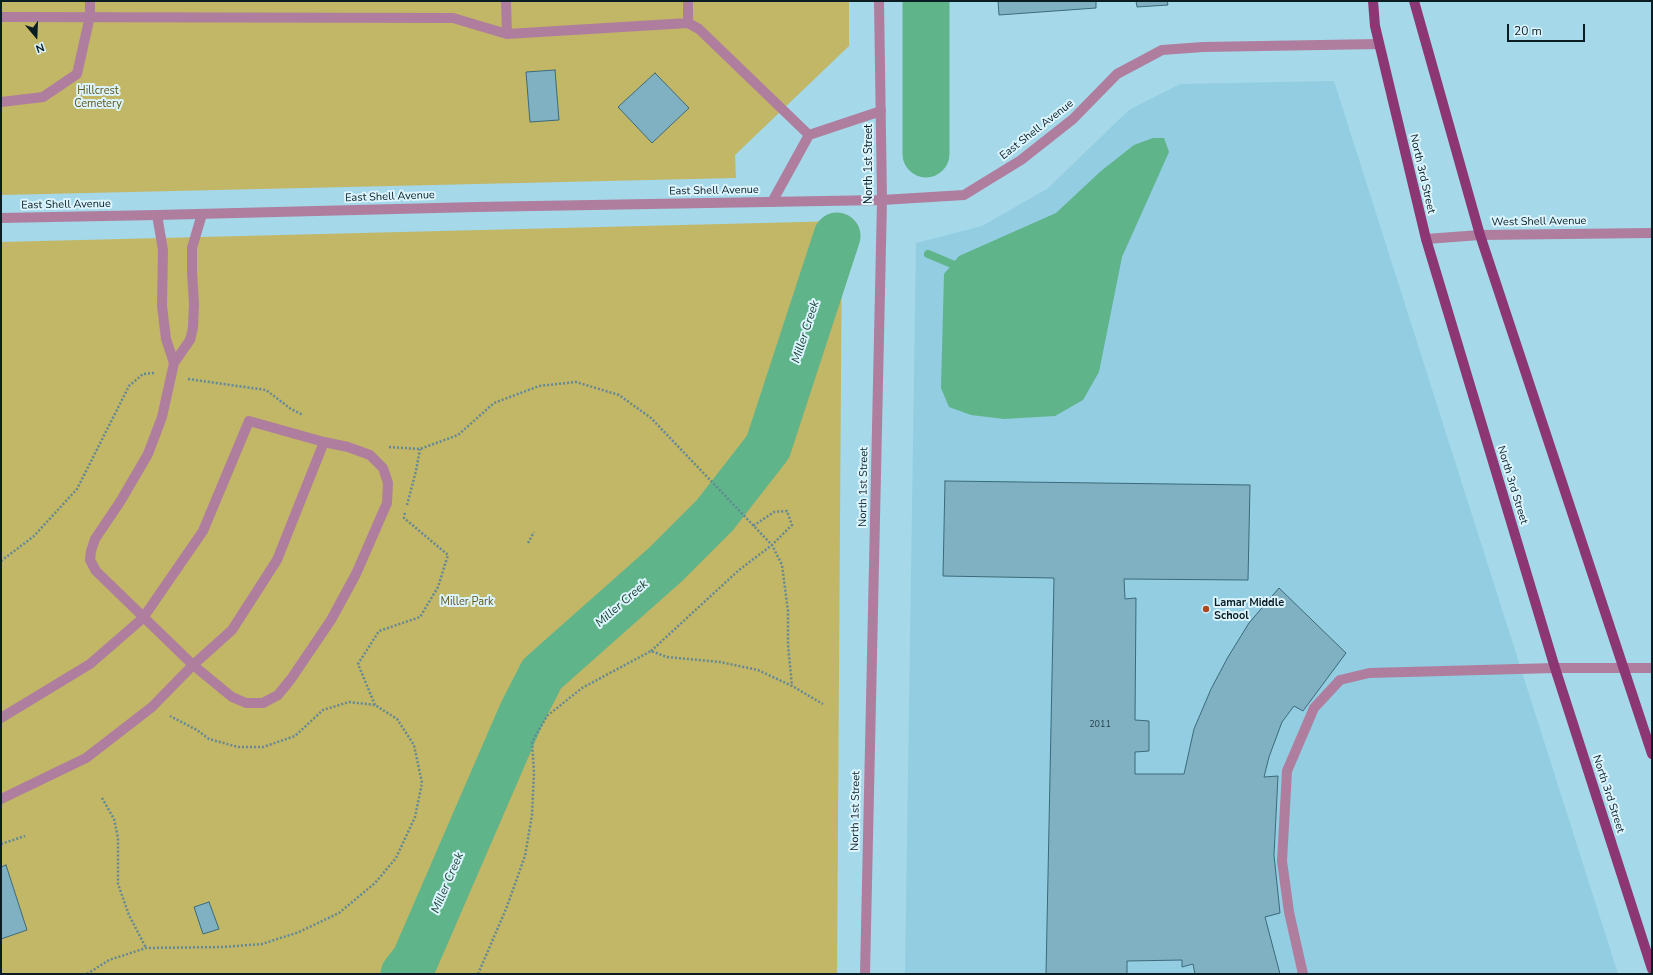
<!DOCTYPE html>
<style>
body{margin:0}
#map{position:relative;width:1653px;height:975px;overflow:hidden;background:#a5d8e9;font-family:"Nunito Sans",sans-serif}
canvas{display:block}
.frame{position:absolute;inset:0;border:2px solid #091d23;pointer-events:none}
.north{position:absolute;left:16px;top:16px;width:40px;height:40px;-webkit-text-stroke:3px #dbf4fd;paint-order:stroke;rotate:161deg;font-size:11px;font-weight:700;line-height:16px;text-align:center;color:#091d23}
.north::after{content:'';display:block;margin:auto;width:14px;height:18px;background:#091d23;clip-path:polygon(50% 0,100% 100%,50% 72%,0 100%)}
.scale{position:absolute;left:1507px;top:24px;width:78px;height:18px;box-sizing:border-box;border:2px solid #091d23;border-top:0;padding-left:5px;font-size:12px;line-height:14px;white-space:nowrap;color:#091d23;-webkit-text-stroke:3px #dbf4fd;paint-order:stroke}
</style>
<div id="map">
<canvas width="1653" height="975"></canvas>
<div class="frame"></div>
<div class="north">N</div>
<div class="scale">20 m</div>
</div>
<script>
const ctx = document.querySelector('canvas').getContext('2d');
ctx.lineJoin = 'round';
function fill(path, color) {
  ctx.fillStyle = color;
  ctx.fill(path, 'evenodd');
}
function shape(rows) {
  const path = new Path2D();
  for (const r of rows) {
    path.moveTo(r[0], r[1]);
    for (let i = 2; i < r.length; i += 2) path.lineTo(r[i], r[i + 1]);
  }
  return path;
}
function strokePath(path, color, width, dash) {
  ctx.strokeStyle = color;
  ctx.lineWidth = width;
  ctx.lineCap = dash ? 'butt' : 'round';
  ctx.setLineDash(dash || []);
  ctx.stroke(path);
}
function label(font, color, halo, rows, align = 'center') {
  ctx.font = font + ' "Nunito Sans",sans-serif';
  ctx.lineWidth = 4;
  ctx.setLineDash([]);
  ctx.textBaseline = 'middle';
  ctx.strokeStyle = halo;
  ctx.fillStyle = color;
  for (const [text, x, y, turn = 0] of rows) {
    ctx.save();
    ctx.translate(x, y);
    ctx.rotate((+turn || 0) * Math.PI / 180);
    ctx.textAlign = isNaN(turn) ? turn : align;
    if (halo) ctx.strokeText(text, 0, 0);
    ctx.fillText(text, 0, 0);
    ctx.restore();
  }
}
fill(shape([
 [1334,81,1618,974,905,974,916,243,982,226,1047,189,1129,110,1180,84]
]), '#92cde1');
fill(shape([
 [1,1,849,1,849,46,735,155,736,178,1,195],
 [842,221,837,974,1,974,1,242]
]), '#c2b667');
fill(shape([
 [1153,138,1164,138,1169,152,1122,257,1099,372,1083,400,1055,416,1004,419,971,415,949,407,941,388,944,274,959,256,1056,213,1101,171,1134,145]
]), '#5fb48a');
strokePath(shape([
 [928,254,952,264,960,270]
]), '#5fb48a', 8);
strokePath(shape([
 [926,1,926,154],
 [404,974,415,960,522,713,542,674,665,565,715,515,768,447,837,236]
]), '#5fb48a', 47);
const building = shape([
 [998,1,1096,1,1096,8,999,15,998,1],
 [1136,1,1167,1,1168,5,1137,7,1136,1],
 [555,70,559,120,530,122,526,72,555,70],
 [655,73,689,108,652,143,618,107,655,73],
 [945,481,1250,485,1248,580,1124,579,1125,599,1136,598,1135,720,1149,721,1149,751,1135,752,1135,774,1184,774,1194,729,1211,689,1228,657,1249,623,1279,588,1346,653,1303,711,1294,706,1282,722,1269,757,1264,777,1278,776,1274,855,1280,913,1265,917,1280,974,1195,974,1193,964,1182,967,1182,960,1127,961,1127,974,1046,974,1054,578,943,576,945,481],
 [6,865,27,930,1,939,1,867,6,865],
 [209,902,219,929,203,934,194,907,209,902]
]);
fill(building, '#80b1c2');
strokePath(building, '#3b6b7a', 1);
strokePath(shape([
 [188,379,266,390,291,409,303,415],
 [389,447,420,449,458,435,494,403,539,386,576,382,619,395,651,418,772,545,782,565,788,611,788,645,792,686],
 [407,505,416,471,420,449],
 [528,543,534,532],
 [1,561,34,536,77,489,129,386,143,374,154,373],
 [651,651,739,570,772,545,792,525,787,511,774,512,753,526],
 [375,705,358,664,379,631,420,617,438,587,448,555,404,518,405,512],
 [102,798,114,819,118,838,118,884,129,915,146,948],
 [1,844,25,836],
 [87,974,109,960,146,948,223,947,262,944,299,932,339,913,375,883,396,858,415,817,422,783,414,745,397,719,375,705,349,702,323,710,295,736,263,747,238,747,209,739,197,730,170,716],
 [478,974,506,909,525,856,532,815,534,772,532,742,547,716,582,688,651,651,667,657,720,662,758,670,792,686,823,704]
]), '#638996', 2.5, [2, 2]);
strokePath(shape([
 [506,1,507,34],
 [1,17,453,18,507,34,688,23,699,29,809,135,772,202],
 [688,23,688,1],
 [1,102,43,97,77,74,90,16,90,1],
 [809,135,881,111],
 [157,215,163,250,162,306,166,339,174,363,190,340,193,328,194,304,192,272,192,248,202,214],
 [174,363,162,417,148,454,120,502,95,539,91,551,90,560,96,571,193,665,232,697,246,703,263,703,278,695,291,679,331,620,356,574,387,503,388,483,383,468,370,455,348,447,324,442],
 [1,718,90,664,143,618,203,531,249,421,324,442,277,560,232,630,193,665,152,707,86,758,1,799],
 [1303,974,1289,912,1282,861,1287,771,1314,708,1340,680,1369,673,1555,668]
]), '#af7e9e', 10);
strokePath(shape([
 [1,218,157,215,476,207,882,200,964,195,1021,160,1073,119,1117,74,1162,50,1203,47,1379,44],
 [1426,239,1480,235,1652,233],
 [1555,668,1652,668],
 [865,974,882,200,879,1]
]), '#af7e9e', 10);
strokePath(shape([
 [1373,1,1375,26,1426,239,1555,668,1652,969],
 [1414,1,1480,235,1652,754]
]), '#8d3674', 10);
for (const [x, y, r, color] of [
 [1206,609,4,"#ad471e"]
]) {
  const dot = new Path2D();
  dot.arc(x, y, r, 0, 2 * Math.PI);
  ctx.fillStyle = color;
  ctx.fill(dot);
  strokePath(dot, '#dbf4fd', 1.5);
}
label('9px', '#27424b', null, [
 ["2011",1100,725]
]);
label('11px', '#605619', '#dbf4fd', [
 ["Hillcrest",98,91],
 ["Cemetery",98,104],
 ["Miller Park",467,602]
]);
label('11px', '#091d23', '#dbf4fd', [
 ["East Shell Avenue",1037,130,-38],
 ["North 1st Street",869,164,-90],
 ["North 3rd Street",1422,174,77],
 ["East Shell Avenue",714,191,-1],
 ["East Shell Avenue",390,197,-2],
 ["East Shell Avenue",66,205,-1],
 ["West Shell Avenue",1539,222,-1],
 ["North 3rd Street",1512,485,73],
 ["North 1st Street",864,487,-89],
 ["North 3rd Street",1608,794,72],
 ["North 1st Street",856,811,-89]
]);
label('bold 11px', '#091d23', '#dbf4fd', [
 ["Lamar Middle",1214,603],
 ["School",1214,616]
], 'left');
label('italic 12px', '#173c2a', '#dbf4fd', [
 ["Miller Creek",806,332,-72],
 ["Miller Creek",622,604,-41],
 ["Miller Creek",448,883,-67]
]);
</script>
